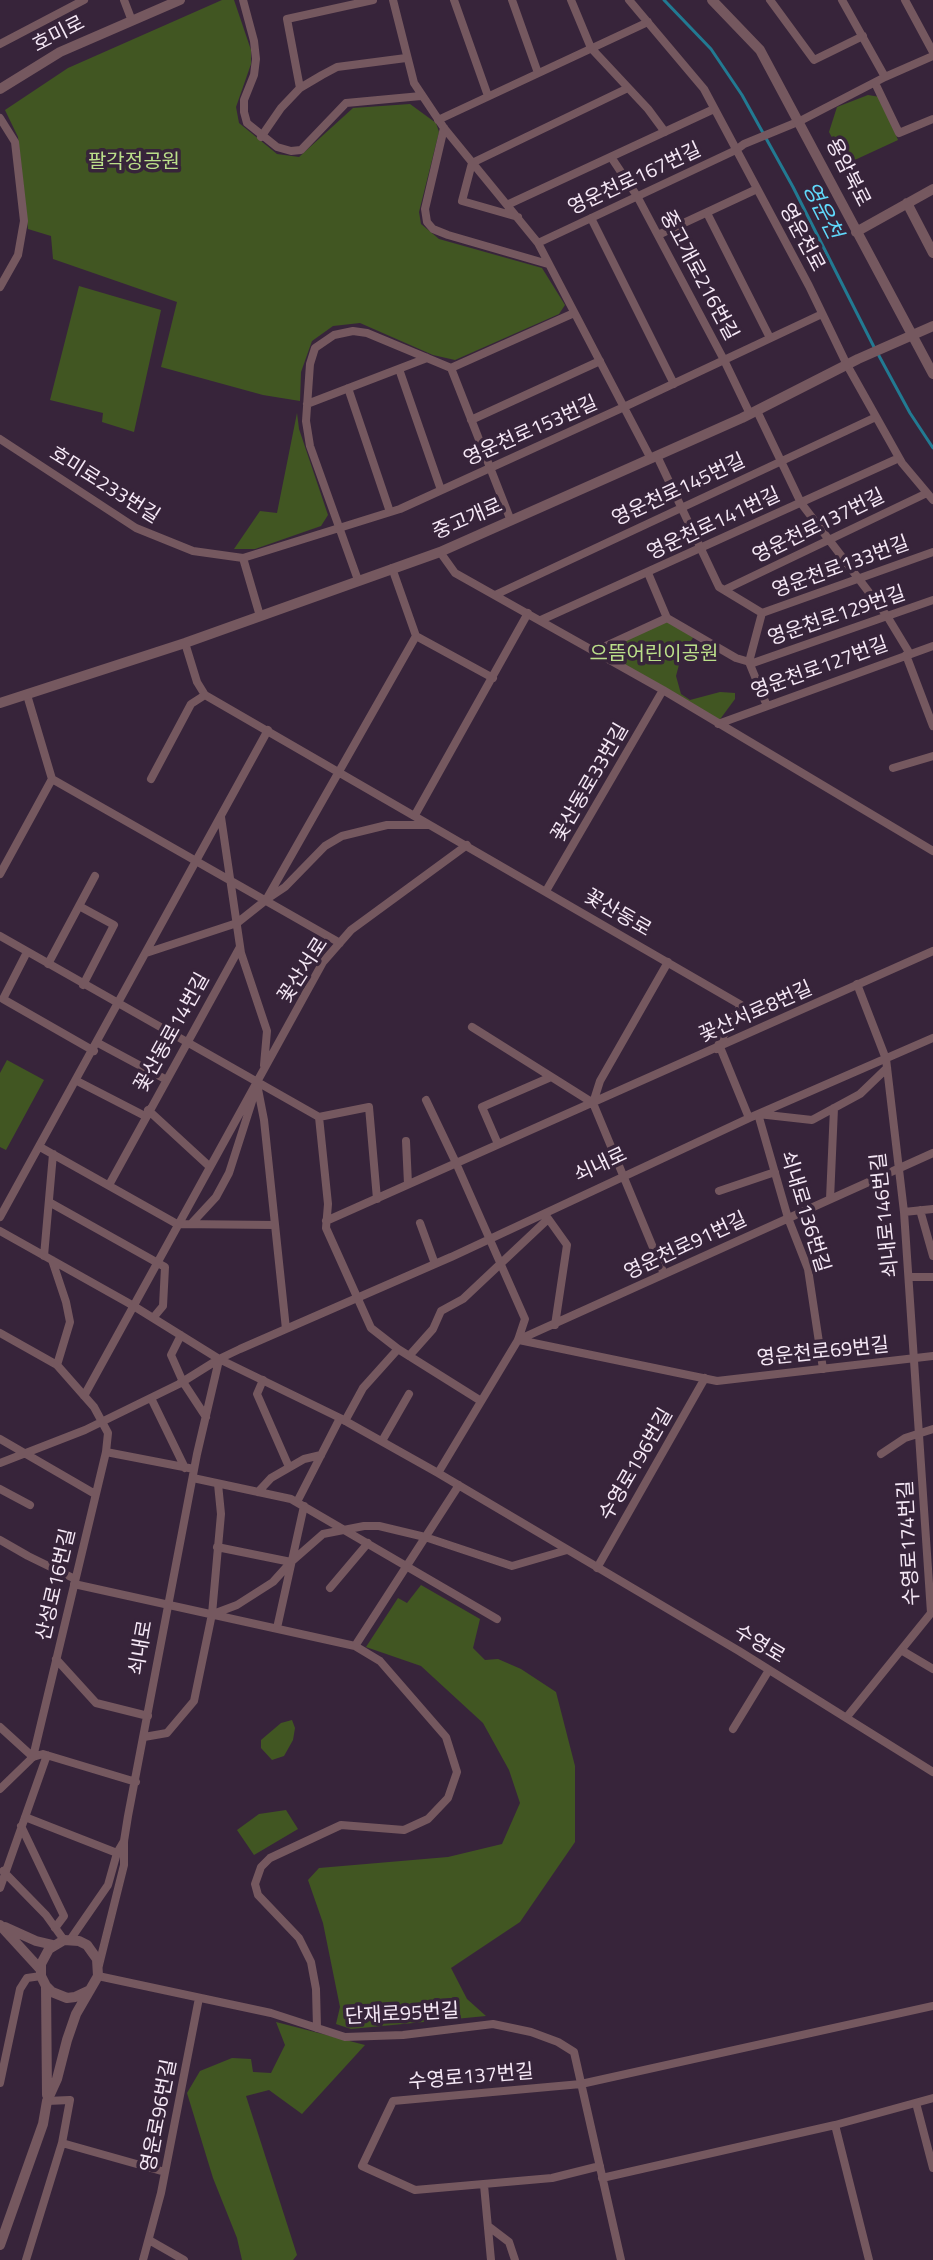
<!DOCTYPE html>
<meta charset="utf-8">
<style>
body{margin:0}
canvas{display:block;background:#37243a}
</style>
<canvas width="933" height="2260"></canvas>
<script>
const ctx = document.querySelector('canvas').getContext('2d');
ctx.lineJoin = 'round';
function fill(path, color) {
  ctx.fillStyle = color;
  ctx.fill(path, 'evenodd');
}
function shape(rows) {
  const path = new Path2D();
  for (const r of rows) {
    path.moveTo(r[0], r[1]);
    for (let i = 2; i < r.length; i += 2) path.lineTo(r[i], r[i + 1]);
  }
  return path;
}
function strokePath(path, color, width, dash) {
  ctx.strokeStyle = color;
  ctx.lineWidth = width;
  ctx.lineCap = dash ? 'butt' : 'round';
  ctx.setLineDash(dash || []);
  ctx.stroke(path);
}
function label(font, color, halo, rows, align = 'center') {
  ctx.font = font + ' "Titillium Web","Noto Sans KR",sans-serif';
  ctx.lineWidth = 7;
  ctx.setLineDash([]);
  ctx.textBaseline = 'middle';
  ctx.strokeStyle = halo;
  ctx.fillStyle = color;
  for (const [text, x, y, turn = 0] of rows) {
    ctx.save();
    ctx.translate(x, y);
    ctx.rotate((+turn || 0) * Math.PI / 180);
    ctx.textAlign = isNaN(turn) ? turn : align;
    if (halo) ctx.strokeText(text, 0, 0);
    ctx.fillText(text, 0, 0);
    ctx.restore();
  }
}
fill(shape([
 [222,0,234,0,251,50,251,64,236,107,239,123,277,154,299,157,353,108,410,104,436,123,439,132,419,212,421,224,439,239,542,268,565,305,559,314,455,360,433,355,360,323,333,326,312,341,301,372,300,401,263,395,161,367,177,302,53,259,51,236,28,229,18,137,5,110,68,68],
 [868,95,880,97,898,140,846,164,829,132,837,107],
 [79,286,161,310,134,432,102,422,103,413,50,400],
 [297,413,299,429,328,515,321,526,255,549,234,549,260,511,277,513],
 [667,620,694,636,681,657,676,676,681,694,690,700,720,692,735,693,735,699,718,722,597,651],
 [7,1060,44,1080,6,1150,0,1147,0,1073],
 [421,1585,480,1619,473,1648,485,1660,498,1659,521,1669,556,1692,575,1766,575,1842,520,1922,451,1968,467,1999,486,2016,351,2029,336,2024,340,2007,323,1923,308,1880,319,1868,448,1857,502,1844,520,1803,509,1770,483,1723,421,1666,366,1647,398,1598,407,1603],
 [292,1720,295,1728,293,1740,284,1756,272,1760,261,1748,261,1740,281,1723],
 [286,1810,298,1829,254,1855,237,1830,259,1814],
 [276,2022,365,2045,302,2114,269,2090,246,2096,297,2255,293,2260,242,2260,237,2238,213,2178,187,2093,200,2071,232,2058,251,2059,253,2072,271,2073,285,2045]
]), '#415622');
strokePath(shape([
 [664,0,711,49,742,95,793,187,874,347],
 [878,354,910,413,933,448]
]), '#227a92', 3);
strokePath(shape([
 [124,0,132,21],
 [243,0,254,41,256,59,254,75,244,100,244,112,247,123,277,147,291,151,301,150,346,103,421,96],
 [393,0,414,83,444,128,538,243,651,459],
 [454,0,488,96],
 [512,0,538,73],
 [571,0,591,48,648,109,665,132],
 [629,0,704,89,809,286,847,365,902,463,933,500],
 [770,0,814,60,863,36],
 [842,0,885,77],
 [905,0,933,52],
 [0,44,84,0],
 [875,83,899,133,933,119],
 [300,88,287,19,373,0],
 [0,118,15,142,24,221,18,255,0,287],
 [438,120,648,22],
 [444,128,425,209,427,222,433,229,448,235,548,264],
 [261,137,281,108,300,88,322,75,337,67,406,58],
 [611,157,637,196,724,360,750,414],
 [509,204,714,109],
 [707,213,770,338],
 [518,217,462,201,472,163,628,88],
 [591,218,674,384],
 [658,235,757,189],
 [538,243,736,150,744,144,800,121,885,77,933,56],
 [451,368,511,521],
 [399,369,441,490],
 [348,388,390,512],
 [307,404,427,358],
 [757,411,801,503,887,616,910,654],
 [471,420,600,361],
 [0,439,136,528,193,551,243,558,400,509,624,407,822,314],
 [657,456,719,587,762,613,933,552],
 [440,552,455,573,663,690,933,851],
 [243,558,260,616],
 [648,573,667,618,736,658,753,663,933,600],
 [358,580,310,446,306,421,310,364,315,348,334,335,353,331,367,333,451,368,574,313],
 [724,590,927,493],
 [495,595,876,417],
 [762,613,749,662,767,706],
 [541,620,899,458],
 [416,636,493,678],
 [185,643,197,682,205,695,741,1005,716,1049],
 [595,651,667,618],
 [906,655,933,726],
 [718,724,933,646],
 [893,768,933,756],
 [52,779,340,943],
 [151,779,191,704,205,695],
 [415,815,528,613],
 [221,817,241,953,267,1031,264,1065],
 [0,874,52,779,27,695],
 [546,891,663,690],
 [270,897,285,887,325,846,342,836,387,825,428,825],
 [79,906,114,925,83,985],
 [0,936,319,1117,328,1204,326,1228,371,1328,398,1349,481,1401],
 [27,952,3,999,94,1051],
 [146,953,237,923,266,900,416,636,392,568],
 [48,964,95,876],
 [472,1027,593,1103],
 [98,1043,165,1079],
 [720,1047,749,1118],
 [77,1081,145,1116],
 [257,1084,264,1120,286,1329],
 [426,1100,456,1163,525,1319,518,1340,438,1473],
 [148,1110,210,1167],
 [319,1117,369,1107,377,1199],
 [406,1141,408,1184],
 [498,1144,482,1107,551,1077],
 [40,1147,177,1224,275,1225],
 [109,1185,240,947],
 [719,1191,775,1172],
 [830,1199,834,1108],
 [49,1202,165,1267,163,1306,153,1318],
 [920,1210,933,1256],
 [904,1212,933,1209],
 [0,1217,268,730],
 [547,1217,567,1245,555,1325],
 [326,1221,933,951],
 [420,1223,435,1264],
 [191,1224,216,1197,229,1173,255,1092],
 [0,1231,132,1305,219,1359,340,1418,438,1473,739,1651,933,1772],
 [44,1256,53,1154],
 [52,1260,66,1302,70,1322,57,1365],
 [664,1274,593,1103,600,1081,668,962],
 [909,1277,933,1277],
 [0,1333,57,1365,94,1407,108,1433,106,1452,33,1757],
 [181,1335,171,1355,183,1382,206,1417],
 [518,1340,933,1153],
 [519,1340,717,1381,933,1356],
 [409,1356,433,1329,441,1311,463,1299,548,1219],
 [823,1369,808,1269,788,1218,758,1114,812,1120,860,1094,887,1068],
 [263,1380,257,1394,289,1467],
 [84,1396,323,962,351,930,467,845],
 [151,1398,185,1468],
 [345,1421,363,1388,398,1349],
 [0,1439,95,1494],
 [382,1441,409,1394],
 [106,1452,194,1469],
 [881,1454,905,1438,933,1429],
 [0,1463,85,1430,179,1384,219,1359,240,1349,451,1257,749,1118,933,1038],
 [193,1478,291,1499,497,1619],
 [0,1489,30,1505],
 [258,1492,271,1478,304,1459,321,1455],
 [297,1502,340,1418],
 [0,1540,28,1556,75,1579],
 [217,1547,291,1562],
 [597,1568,705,1378],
 [74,1584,355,1646,380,1661,446,1737,457,1772,448,1798,428,1819,404,1830,341,1825,270,1858,261,1867,255,1884,258,1895,299,1938,311,1962,316,1989,317,2028],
 [330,1588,368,1543],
 [213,1614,237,1605,273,1582,291,1562,323,1534,364,1526,379,1526,425,1537,512,1566,567,1550],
 [277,1628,304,1506],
 [355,1646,459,1485],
 [901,1650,933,1669],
 [56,1659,96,1703,148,1716],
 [846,1718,931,1613,904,1212,886,1059,857,984],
 [0,1727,33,1757],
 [733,1729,769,1670],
 [144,1737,167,1733,194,1701,212,1614,221,1514,218,1484],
 [0,1789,33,1757,43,1754,136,1782],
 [25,1817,117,1853],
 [21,1826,64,1916,55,1928],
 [3,1871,46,1915,64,1940],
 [0,1888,47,1755],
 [70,1940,108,1885,117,1853,124,1841],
 [99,1965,124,1865,124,1841,128,1816,197,1454,219,1360],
 [98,1976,271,2013,345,2037,403,2035,493,2024,531,2032,558,2042,574,2052,621,2260],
 [0,2083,20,1989,27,1978,41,1976],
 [916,2103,933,2168],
 [835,2125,869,2260],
 [62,2143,165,2172],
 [600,2166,552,2178,415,2190,362,2166,393,2101,581,2084,933,2006],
 [602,2178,835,2125,933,2098],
 [484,2185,491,2260],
 [488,2226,509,2242,515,2260],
 [149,2240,184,2260],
 [26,2260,62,2143,70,2100,47,2101],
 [143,2260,161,2193,199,1998]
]), '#75585f', 8);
strokePath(shape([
 [712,0,760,50,933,374],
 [0,89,60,52,180,0],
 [907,203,933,253],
 [856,232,933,189],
 [0,703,185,643,440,552,742,418,858,359,933,326],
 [0,1925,41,1970],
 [5,1927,36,1941,53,1945],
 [46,1986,47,2095],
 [0,2245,43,2124,47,2101,57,2079,67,2040,76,2014,98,1976,97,1959,87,1945,79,1941,64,1940,49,1949,41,1964,41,1976,46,1986,52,1992,67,1998,75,1997,90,1990]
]), '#75585f', 10);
label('20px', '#f5e8f6', '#37243a', [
 ["호미로",59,35,-27],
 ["용암북로",847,173,63],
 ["영운천로167번길",635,180,-25],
 ["영운천로",801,238,62],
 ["중고개로216번길",698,276,62],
 ["영운천로153번길",531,432,-24],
 ["호미로233번길",104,486,32],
 ["영운천로145번길",679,491,-25],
 ["중고개로",468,520,-23],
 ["영운천로141번길",714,525,-25],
 ["영운천로137번길",819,527,-26],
 ["영운천로133번길",841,568,-20],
 ["영운천로129번길",837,617,-19],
 ["영운천로127번길",820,669,-20],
 ["꽃산동로33번길",591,783,-60],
 ["꽃산동로",617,914,30],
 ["꽃산서로",304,971,-57],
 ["꽃산서로8번길",756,1013,-24],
 ["꽃산동로14번길",173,1033,-61],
 ["쇠내로",601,1166,-25],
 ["쇠내로136번길",804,1212,73],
 ["쇠내로146번길",886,1215,-96],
 ["영운천로91번길",686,1247,-25],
 ["영운천로69번길",823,1353,-6],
 ["수영로196번길",637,1465,-60],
 ["수영로174번길",910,1543,-93],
 ["산성로16번길",57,1585,-77],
 ["수영로",759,1645,31],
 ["쇠내로",142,1648,-80],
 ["단재로95번길",402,2015,-3],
 ["수영로137번길",471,2078,-5],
 ["영운로96번길",160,2116,-79]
]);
label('20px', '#bbdf8a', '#37243a', [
 ["팔각정공원",134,163],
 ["으뜸어린이공원",654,655]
]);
label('italic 22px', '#60d9fb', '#37243a', [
 ["영운천",821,211,63]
]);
</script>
